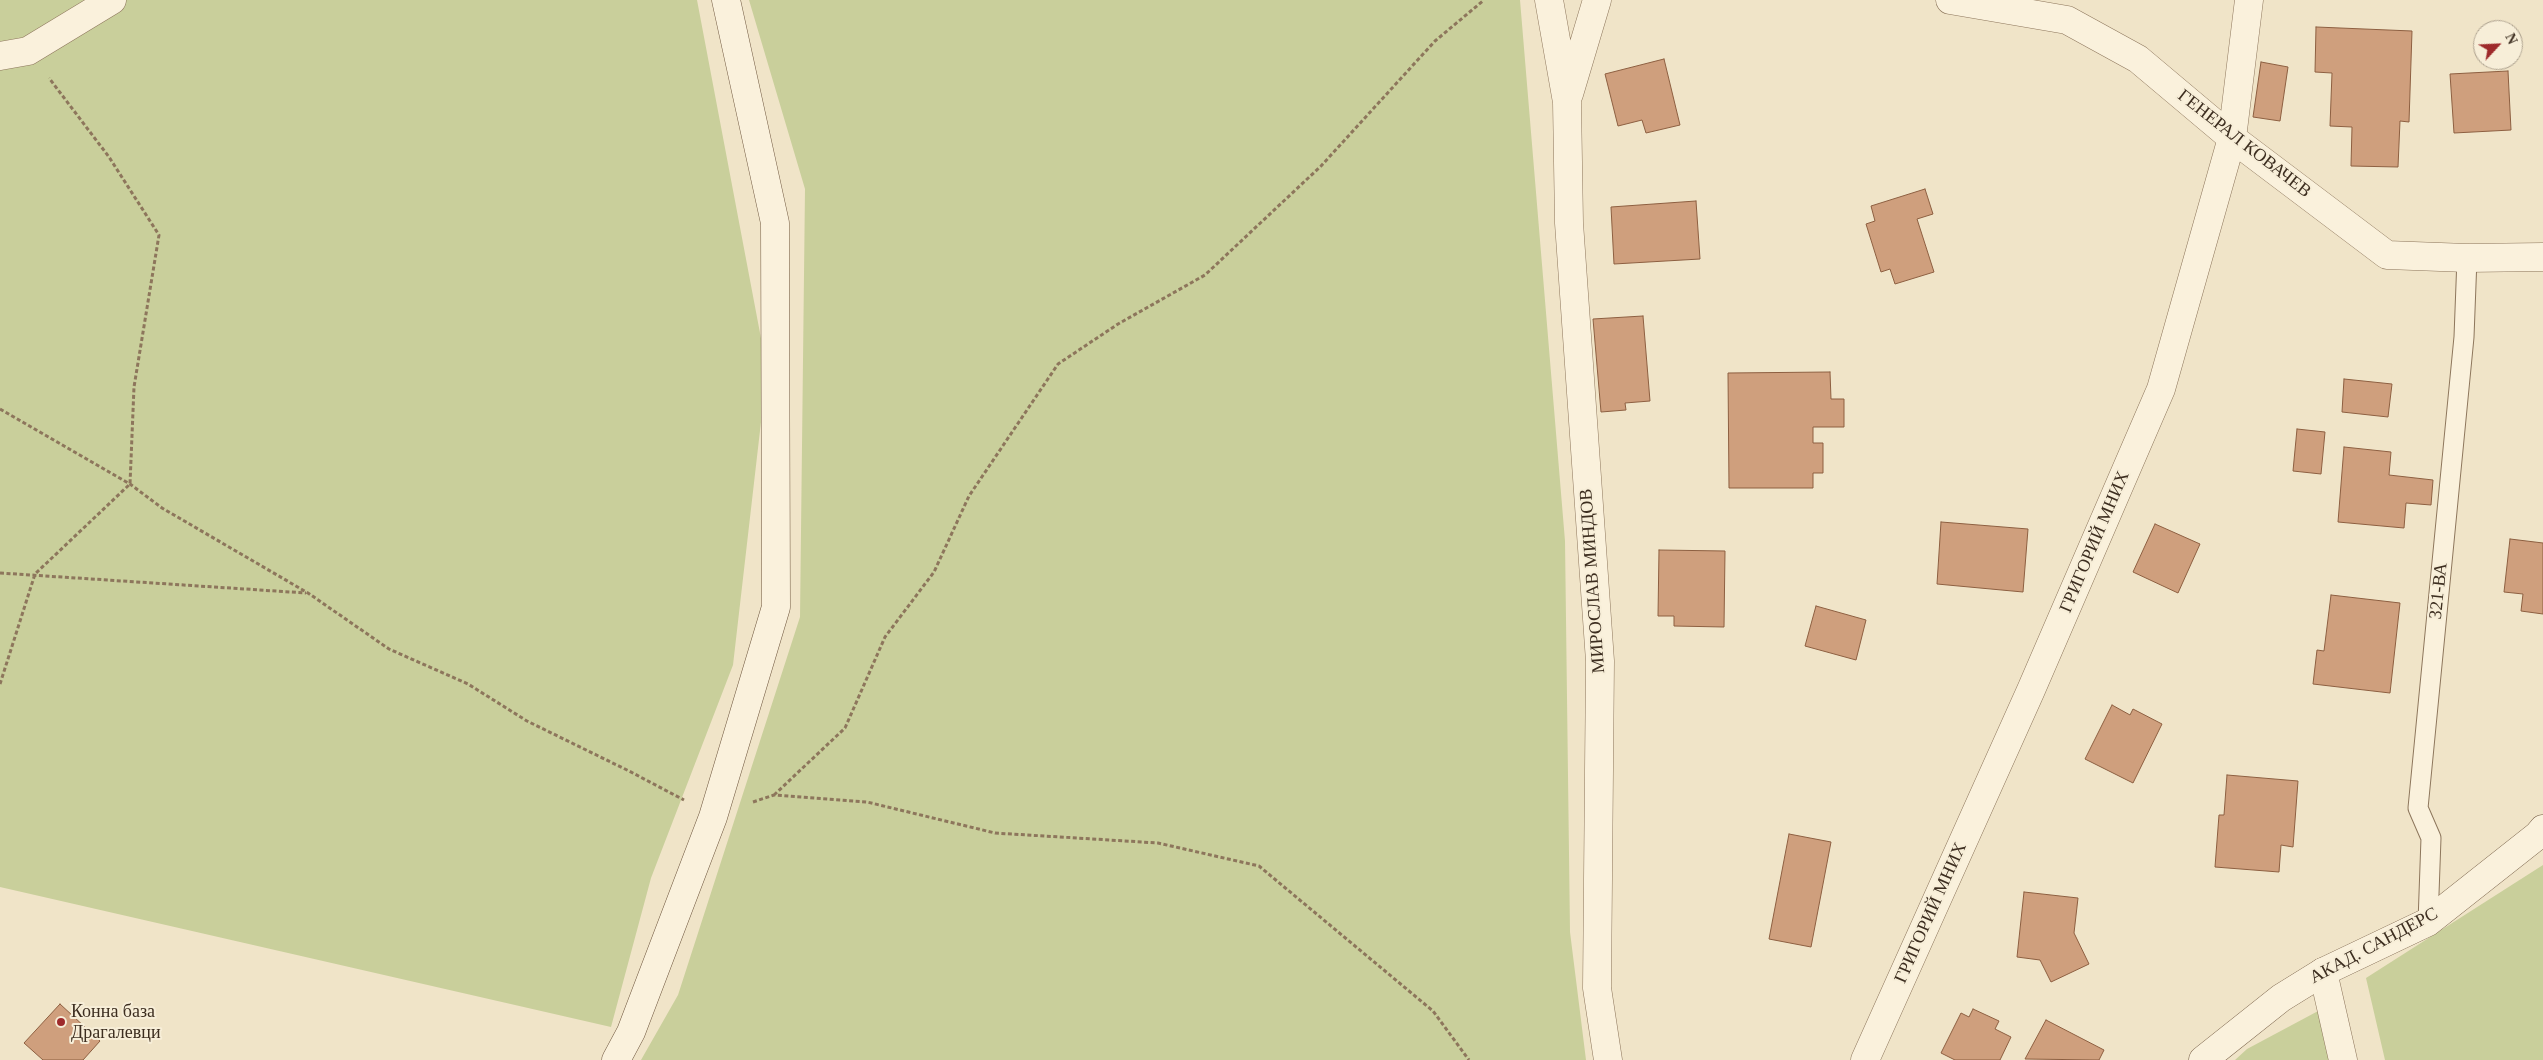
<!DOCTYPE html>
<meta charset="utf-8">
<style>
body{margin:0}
#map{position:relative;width:2543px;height:1060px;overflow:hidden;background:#f0e4c8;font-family:Georgia,serif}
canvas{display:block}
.north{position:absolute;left:2473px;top:20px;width:50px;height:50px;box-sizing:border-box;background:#f7eed8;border:1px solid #ada18e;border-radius:50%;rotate:65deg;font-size:14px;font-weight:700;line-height:20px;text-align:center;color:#3d2e20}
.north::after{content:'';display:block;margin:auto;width:18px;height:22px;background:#9e2a2b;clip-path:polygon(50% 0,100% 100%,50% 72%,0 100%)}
</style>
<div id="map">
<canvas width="2543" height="1060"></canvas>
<div class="north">N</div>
</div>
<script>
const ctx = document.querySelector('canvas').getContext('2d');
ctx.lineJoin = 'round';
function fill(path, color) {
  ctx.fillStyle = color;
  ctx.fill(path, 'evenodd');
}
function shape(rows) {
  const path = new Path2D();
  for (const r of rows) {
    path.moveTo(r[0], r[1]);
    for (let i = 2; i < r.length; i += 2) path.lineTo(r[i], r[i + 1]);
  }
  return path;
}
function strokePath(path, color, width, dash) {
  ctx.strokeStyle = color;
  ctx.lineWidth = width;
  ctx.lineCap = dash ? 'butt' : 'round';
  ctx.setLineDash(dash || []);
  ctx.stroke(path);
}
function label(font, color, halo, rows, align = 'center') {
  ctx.font = font + ' Georgia,serif';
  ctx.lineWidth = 4;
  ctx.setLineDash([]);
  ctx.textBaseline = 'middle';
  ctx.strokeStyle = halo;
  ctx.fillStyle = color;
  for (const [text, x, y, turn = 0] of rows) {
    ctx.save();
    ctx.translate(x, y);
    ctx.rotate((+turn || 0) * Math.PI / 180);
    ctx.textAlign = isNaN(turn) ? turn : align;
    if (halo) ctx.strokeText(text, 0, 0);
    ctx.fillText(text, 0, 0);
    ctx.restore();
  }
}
fill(shape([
 [0,0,697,0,767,370,733,665,651,878,611,1027,0,887],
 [749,0,1520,0,1565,541,1570,932,1586,1060,641,1060,678,995,800,617,805,189],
 [2543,865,2543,1060,2385,1060,2366,978],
 [2320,1010,2333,1060,2235,1060,2247,1049]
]), '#c9cf9b');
const building = shape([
 [2316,27,2412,31,2409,122,2400,121,2398,167,2351,166,2352,127,2330,126,2332,73,2315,72,2316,27],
 [1664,59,1680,125,1646,133,1642,120,1618,126,1605,74,1664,59],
 [2261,62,2288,67,2280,121,2253,117,2261,62],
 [2508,71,2511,130,2454,133,2450,74,2508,71],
 [1925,189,1933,214,1917,219,1934,272,1895,284,1890,269,1881,272,1866,224,1875,221,1871,206,1925,189],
 [1696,201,1700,259,1614,264,1611,207,1696,201],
 [1643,316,1650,401,1625,403,1626,410,1601,412,1593,319,1643,316],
 [1830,372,1831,399,1844,399,1844,427,1813,427,1813,443,1823,443,1823,473,1813,473,1813,488,1729,488,1728,373,1830,372],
 [2344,379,2392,384,2388,417,2342,412,2344,379],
 [2297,429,2325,432,2321,474,2293,471,2297,429],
 [2344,447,2391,452,2389,475,2433,480,2431,505,2406,503,2404,528,2338,522,2344,447],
 [1941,522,2028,529,2023,592,1937,584,1941,522],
 [2155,524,2200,544,2178,593,2133,572,2155,524],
 [2510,539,2543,543,2543,614,2521,611,2523,594,2504,592,2510,539],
 [1659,550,1725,551,1724,627,1674,626,1674,616,1658,616,1659,550],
 [2331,595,2400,603,2390,693,2313,684,2317,650,2324,651,2331,595],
 [1816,606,1866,620,1856,660,1805,646,1816,606],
 [2112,705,2130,715,2133,709,2162,724,2133,783,2085,759,2112,705],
 [2227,775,2298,781,2293,847,2281,845,2279,872,2215,867,2219,815,2224,815,2227,775],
 [1789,834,1831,842,1811,947,1769,939,1789,834],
 [2024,892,2078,898,2074,933,2089,964,2051,982,2040,960,2017,957,2024,892],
 [60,1004,100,1041,83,1060,43,1060,24,1043,60,1004],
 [1973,1009,1999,1021,1995,1029,2011,1037,2000,1060,1955,1060,1941,1053,1961,1013,1969,1017,1973,1009],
 [2046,1020,2104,1050,2099,1060,2025,1059,2046,1020]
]);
fill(building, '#cf9f7d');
strokePath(building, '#8d5f41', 1);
const lane = shape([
 [2428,922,2431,838,2418,808,2464,337,2467,258]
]);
const street = shape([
 [1549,0,1567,102,1569,223,1600,661,1597,988,1608,1060],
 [1950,0,2067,20,2138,59,2232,138,2387,255,2467,258,2543,257],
 [0,56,28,51,112,0],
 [1569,94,1597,0],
 [2323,972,2343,1060],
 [1865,1060,2031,690,2161,389,2232,138,2249,0]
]);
const secondary = shape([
 [616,1060,631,1032,713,817,776,607,775,223,726,0],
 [2203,1060,2281,998,2323,972,2428,922,2538,835,2543,829]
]);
strokePath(lane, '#8d765c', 21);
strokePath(street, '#8d765c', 29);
strokePath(secondary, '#6f573f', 29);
strokePath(shape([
 [0,409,130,484,162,508,308,593,389,649,468,684,527,721,629,771,684,800],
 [0,573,306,593],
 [0,684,35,574,130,484,134,387,159,235,109,157,49,78],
 [774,795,845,728,885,637,934,572,969,496,1058,364,1118,324,1205,275,1321,166,1435,41,1484,0],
 [753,802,774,795,867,802,995,833,1158,843,1259,866,1433,1011,1469,1060]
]), '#8d765c', 3, [4, 2.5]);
strokePath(lane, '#faf1dc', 19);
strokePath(street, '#faf1dc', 28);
strokePath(secondary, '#faf1dc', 28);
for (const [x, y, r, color] of [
 [61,1022,5,"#9e2a2b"]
]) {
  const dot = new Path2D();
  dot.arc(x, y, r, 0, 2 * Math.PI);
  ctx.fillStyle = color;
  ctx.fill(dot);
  strokePath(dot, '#f7eed8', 2);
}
label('18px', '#3d2e20', '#f7eed8', [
 ["ГЕНЕРАЛ КОВАЧЕВ",2244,144,38],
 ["ГРИГОРИЙ МНИХ",2095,542,-67],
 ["МИРОСЛАВ МИНДОВ",1593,581,-94],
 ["321-ВА",2439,591,-84],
 ["ГРИГОРИЙ МНИХ",1931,913,-66],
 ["АКАД. САНДЕРС",2374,946,-28]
]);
label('18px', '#3d2e20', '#f7eed8', [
 ["Конна база",71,1012],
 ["Драгалевци",71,1033]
], 'left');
</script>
